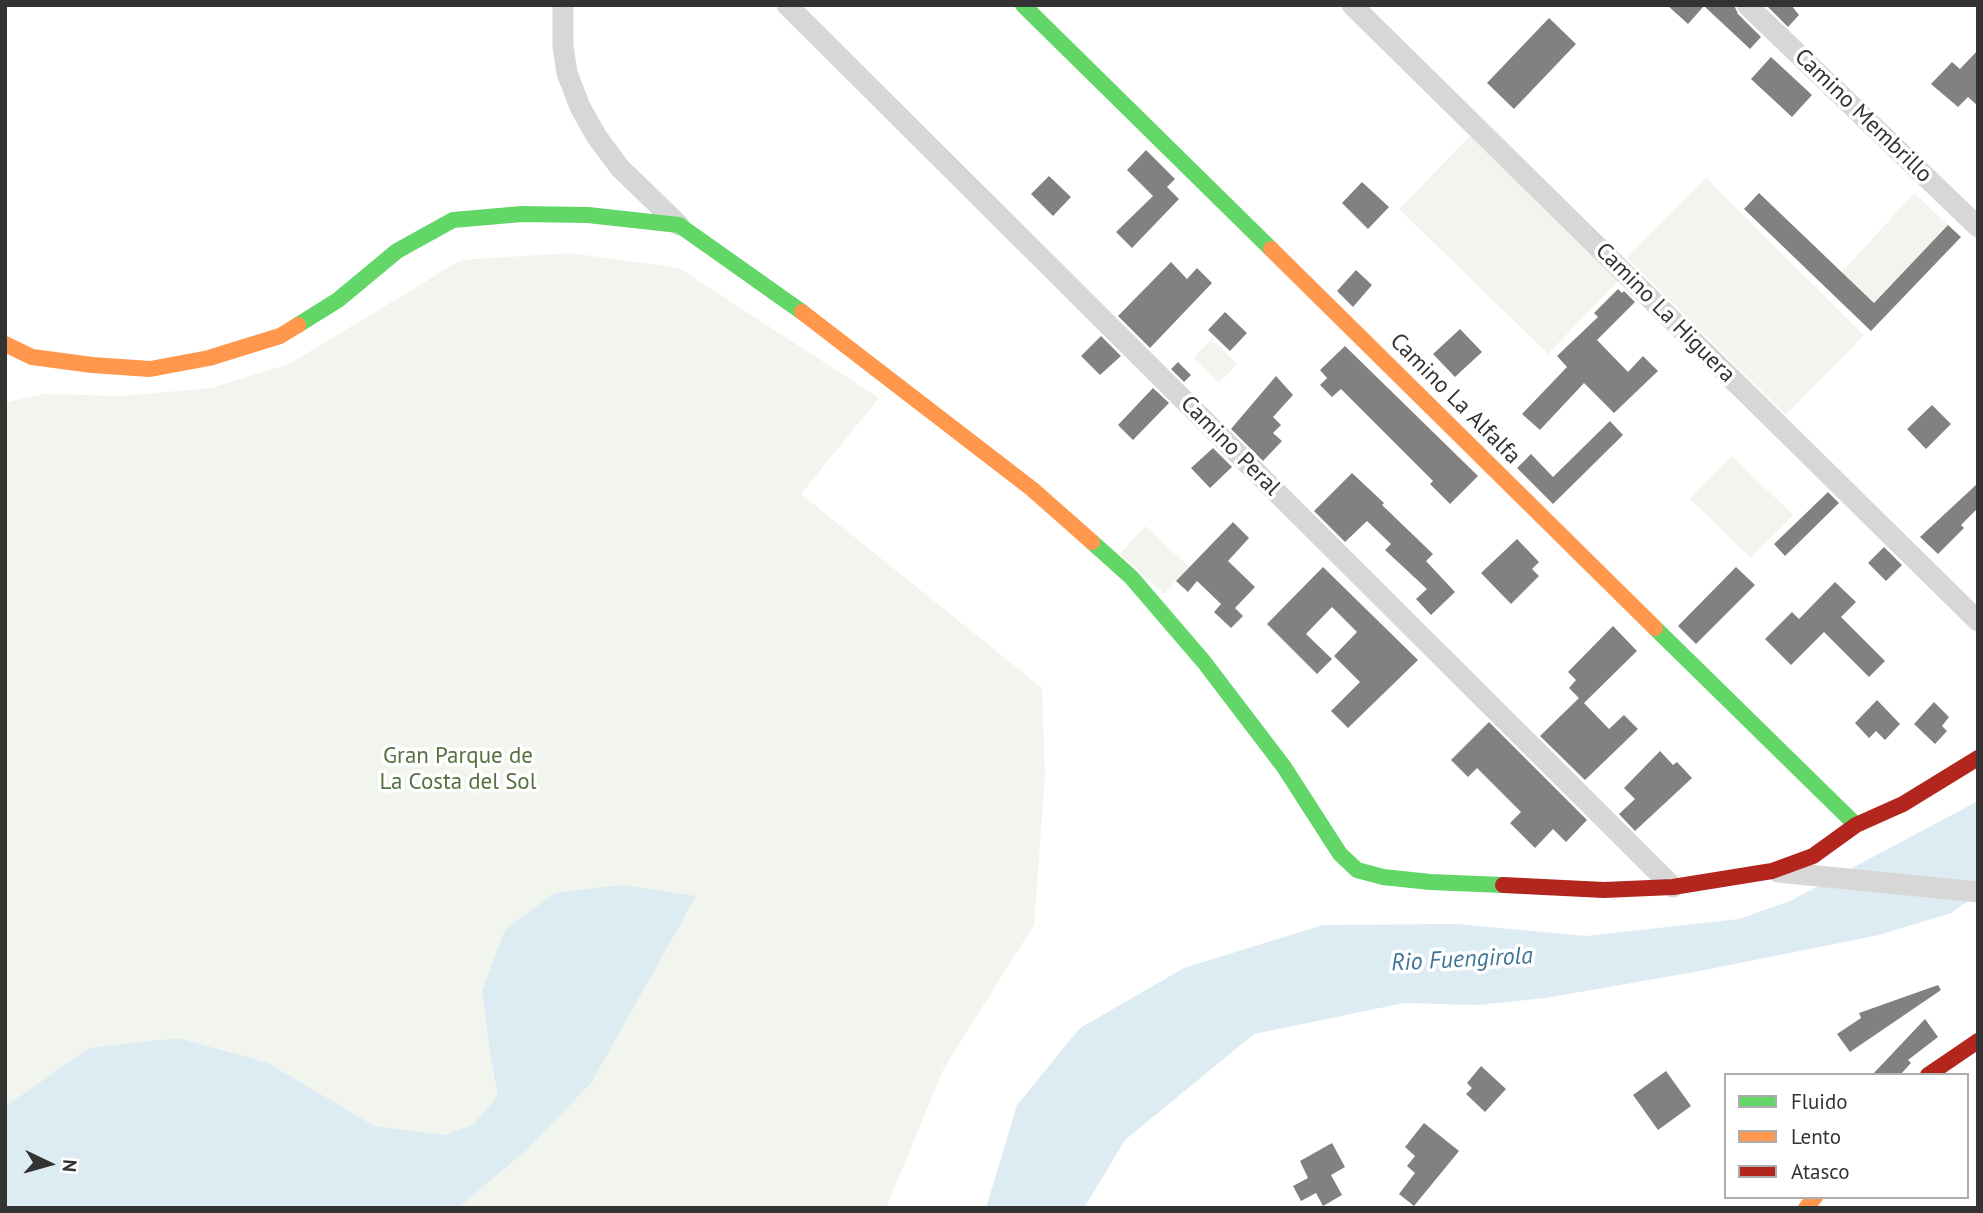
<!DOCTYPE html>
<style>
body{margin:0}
#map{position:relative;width:1983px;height:1213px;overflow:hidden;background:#fff;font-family:"PT Sans",sans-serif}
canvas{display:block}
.frame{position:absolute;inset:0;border:7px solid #333;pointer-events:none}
.legend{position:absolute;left:1724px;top:1073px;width:245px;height:126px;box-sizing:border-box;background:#fff;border:2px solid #adadad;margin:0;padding:9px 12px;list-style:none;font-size:21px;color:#333}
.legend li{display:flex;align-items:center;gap:14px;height:35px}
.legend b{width:35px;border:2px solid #adadad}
.north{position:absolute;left:14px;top:1129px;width:70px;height:70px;-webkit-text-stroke:5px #fff;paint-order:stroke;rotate:95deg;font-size:19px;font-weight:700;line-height:28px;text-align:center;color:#333}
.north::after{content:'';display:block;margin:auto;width:24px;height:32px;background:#333;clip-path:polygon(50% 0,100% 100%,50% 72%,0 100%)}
</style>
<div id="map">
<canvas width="1983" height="1213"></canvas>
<div class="frame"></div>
<ul class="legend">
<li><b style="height:9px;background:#63d668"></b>Fluido</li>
<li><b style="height:9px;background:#ff974d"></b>Lento</li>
<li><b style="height:9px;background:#b3261e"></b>Atasco</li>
</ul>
<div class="north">N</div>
</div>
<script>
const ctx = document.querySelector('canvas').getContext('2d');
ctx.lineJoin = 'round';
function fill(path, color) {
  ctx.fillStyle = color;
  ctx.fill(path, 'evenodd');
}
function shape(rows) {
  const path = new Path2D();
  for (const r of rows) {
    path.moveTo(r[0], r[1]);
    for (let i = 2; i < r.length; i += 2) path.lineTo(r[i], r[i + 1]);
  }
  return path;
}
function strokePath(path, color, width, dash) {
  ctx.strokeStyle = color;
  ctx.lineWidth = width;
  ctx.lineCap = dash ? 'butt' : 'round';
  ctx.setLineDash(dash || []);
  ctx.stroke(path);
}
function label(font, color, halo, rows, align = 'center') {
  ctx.font = font + ' "PT Sans",sans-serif';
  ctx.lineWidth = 7;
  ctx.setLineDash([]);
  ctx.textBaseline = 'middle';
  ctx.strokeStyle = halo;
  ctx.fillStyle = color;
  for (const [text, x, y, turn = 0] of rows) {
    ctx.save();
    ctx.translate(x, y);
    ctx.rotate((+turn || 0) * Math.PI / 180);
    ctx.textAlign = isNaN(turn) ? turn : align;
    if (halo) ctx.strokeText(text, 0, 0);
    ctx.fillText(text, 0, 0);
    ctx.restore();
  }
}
fill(shape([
 [1470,136,1618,281,1548,354,1399,209],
 [1706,178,1864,335,1786,415,1627,258],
 [1914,193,1948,225,1874,302,1842,272],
 [570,253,679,268,879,398,801,494,1042,688,1045,776,1034,925,944,1068,886,1208,5,1208,5,403,42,394,122,396,211,388,289,364,461,260],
 [1212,339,1237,364,1219,383,1193,358],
 [1732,456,1793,515,1751,558,1690,499],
 [1145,526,1189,567,1164,594,1120,554]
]), '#f1f5ed');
fill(shape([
 [1978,801,1978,894,1951,913,1879,935,1700,971,1546,998,1477,1005,1404,1003,1254,1034,1125,1140,1084,1208,986,1208,1017,1105,1080,1028,1184,968,1323,925,1457,924,1586,936,1739,919,1790,901],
 [621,885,696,896,591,1083,526,1150,458,1208,5,1208,5,1107,89,1048,178,1038,268,1063,374,1126,444,1135,473,1125,498,1096,490,1053,482,991,505,930,555,893]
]), '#ddebf3');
fill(shape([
 [1667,5,1734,5,1738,14,1761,37,1750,49,1704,6,1688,24],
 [1766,5,1791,5,1799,15,1788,27],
 [1549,18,1576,44,1514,109,1487,83],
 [1978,50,1978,106,1968,97,1958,107,1931,84,1952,62,1960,69],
 [1771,57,1812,95,1792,117,1751,79],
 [1146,150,1175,179,1167,187,1179,199,1132,248,1116,232,1153,196,1127,170],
 [1049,176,1071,197,1053,216,1031,194],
 [1362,182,1389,207,1368,229,1342,203],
 [1759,193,1874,303,1948,225,1961,237,1871,331,1744,209],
 [1171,262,1187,279,1197,268,1212,283,1150,348,1118,316],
 [1356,270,1372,285,1353,307,1337,291],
 [1618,289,1622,293,1624,291,1635,302,1597,340,1628,372,1643,356,1658,371,1614,413,1584,383,1540,430,1522,414,1567,367,1557,356,1598,317,1594,313],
 [1225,312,1247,333,1230,351,1208,330],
 [1460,329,1482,352,1455,377,1433,354],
 [1101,336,1121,356,1100,375,1081,356],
 [1345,346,1478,476,1450,504,1430,484,1433,481,1341,389,1332,397,1320,385,1327,378,1320,370],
 [1178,362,1191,375,1184,382,1171,369],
 [1276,376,1293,395,1273,417,1281,425,1273,433,1282,441,1263,461,1231,429],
 [1153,388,1169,403,1133,440,1118,425],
 [1932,405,1951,424,1926,449,1907,429],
 [1610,421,1623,435,1553,504,1517,468,1531,454,1553,477],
 [1213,448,1232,467,1210,488,1191,468],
 [1352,473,1384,503,1382,505,1433,554,1426,561,1455,592,1431,615,1416,599,1427,589,1385,550,1391,544,1367,521,1345,542,1314,511],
 [1978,483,1978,508,1961,525,1964,528,1938,554,1920,537],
 [1828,492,1839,503,1785,556,1774,544],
 [1233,522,1249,538,1228,561,1255,587,1235,608,1243,616,1231,628,1214,612,1221,604,1197,581,1188,592,1176,581],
 [1517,539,1539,562,1532,569,1539,576,1511,604,1481,573],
 [1884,547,1902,565,1886,581,1868,563],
 [1323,567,1418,660,1348,728,1331,711,1360,682,1334,656,1357,632,1332,607,1306,634,1332,659,1317,674,1267,624],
 [1736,567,1755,585,1696,644,1678,626],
 [1835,582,1856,602,1841,617,1885,661,1869,677,1824,632,1791,665,1765,639,1792,612,1799,619],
 [1613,626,1637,651,1584,703,1609,729,1624,715,1638,729,1585,780,1540,736,1579,698,1569,688,1576,680,1568,672],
 [1877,700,1900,724,1885,740,1876,731,1869,738,1855,723],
 [1934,702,1949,717,1942,726,1947,731,1935,744,1914,724],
 [1489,722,1587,820,1566,842,1553,829,1535,848,1510,823,1521,812,1477,768,1468,777,1451,760],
 [1660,751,1673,765,1677,762,1692,778,1635,831,1619,814,1635,799,1624,788],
 [1938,985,1941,990,1850,1052,1837,1034,1861,1018,1859,1013],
 [1925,1019,1938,1037,1908,1060,1911,1063,1900,1075,1872,1075],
 [1481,1066,1506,1089,1485,1112,1466,1094,1472,1088,1467,1083],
 [1666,1071,1691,1106,1658,1130,1633,1095],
 [1424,1123,1459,1151,1414,1206,1399,1194,1415,1173,1407,1166,1415,1156,1405,1147],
 [1332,1143,1345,1167,1331,1175,1342,1195,1323,1206,1316,1193,1301,1201,1293,1186,1308,1178,1300,1161]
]), '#818181');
strokePath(shape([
 [563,5,563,46,567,73,580,107,597,137,620,168,679,225],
 [787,5,1673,887],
 [1352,5,1978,621],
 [1747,5,1978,227],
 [1778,872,1978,892]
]), '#d7d7d7', 21);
strokePath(shape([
 [1023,5,1271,249],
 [298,325,338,300,397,251,453,220,522,214,588,215,679,225,802,312],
 [1092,542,1131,577,1204,662,1284,767,1340,854,1357,870,1383,877,1430,882,1503,885],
 [1655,628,1856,825]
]), '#63d668', 16);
strokePath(shape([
 [1271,249,1655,628],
 [802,312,1032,489,1092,542],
 [5,344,32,357,92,365,150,369,209,358,280,336,298,325],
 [1806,1208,1815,1197]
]), '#ff974d', 16);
strokePath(shape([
 [1503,885,1604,890,1673,887,1772,871,1813,856,1856,825,1903,804,1978,758],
 [1928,1075,1978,1041]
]), '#b3261e', 16);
label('23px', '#333', '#fff', [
 ["Camino Membrillo",1863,116,44],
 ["Camino La Higuera",1665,313,45],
 ["Camino La Alfalfa",1455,399,45],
 ["Camino Peral",1230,446,45]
]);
label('23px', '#56703f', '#fff', [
 ["Gran Parque de",458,756],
 ["La Costa del Sol",458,782]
]);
label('italic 24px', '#3f7597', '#fff', [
 ["Rio Fuengirola",1462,960,-3]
]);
</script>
